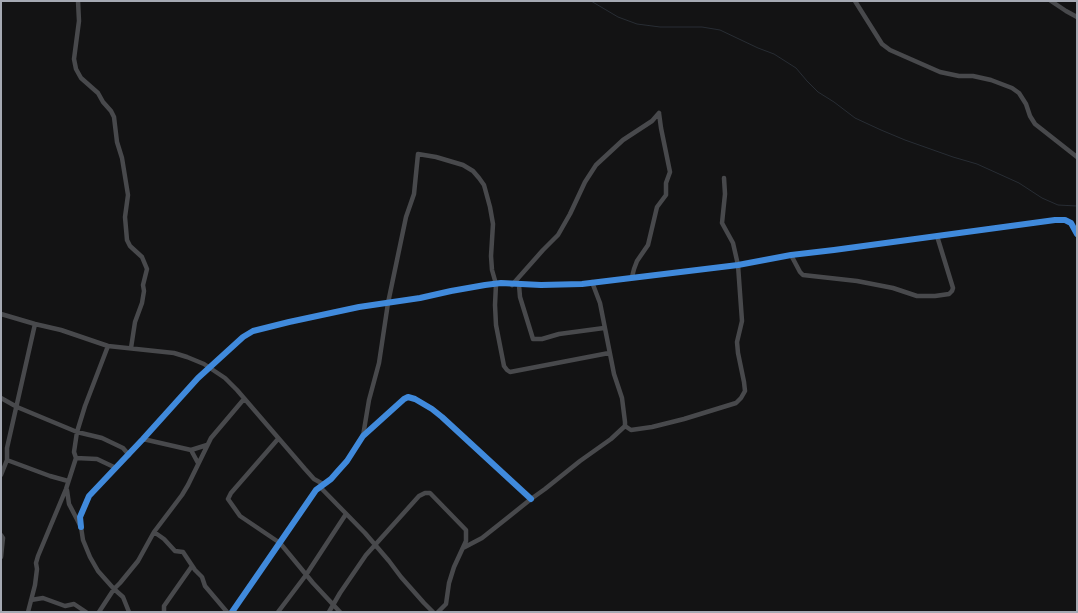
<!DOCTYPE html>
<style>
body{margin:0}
#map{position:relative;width:1078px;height:613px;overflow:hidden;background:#131314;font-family:Raleway,sans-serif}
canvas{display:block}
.frame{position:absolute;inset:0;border:2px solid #a5a9b3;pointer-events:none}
</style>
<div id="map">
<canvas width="1078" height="613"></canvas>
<div class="frame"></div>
</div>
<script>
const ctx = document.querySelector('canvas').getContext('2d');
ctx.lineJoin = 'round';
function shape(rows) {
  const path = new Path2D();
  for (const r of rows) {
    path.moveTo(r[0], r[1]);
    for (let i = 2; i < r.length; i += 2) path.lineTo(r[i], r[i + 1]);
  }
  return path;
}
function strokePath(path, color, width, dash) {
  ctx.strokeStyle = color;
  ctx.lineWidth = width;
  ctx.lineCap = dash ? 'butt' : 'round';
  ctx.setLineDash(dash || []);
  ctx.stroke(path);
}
strokePath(shape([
 [591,1,618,17,637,24,660,27,702,27,720,30,758,48,774,54,796,68,807,81,818,92,834,102,855,118,881,130,905,140,953,157,977,164,1019,183,1042,198,1058,205,1077,206]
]), '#282d34', 1);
strokePath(shape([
 [78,1,79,21,74,59,76,69,81,78,98,93,103,102,111,111,114,117,117,142,122,158,128,195,125,217,127,240,130,246,142,257,147,269,143,285,144,291,142,303,135,322,131,348],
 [855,1,882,44,890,50,940,72,959,76,973,76,991,80,1012,88,1019,93,1026,104,1030,116,1035,124,1077,157],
 [1051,1,1066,11,1077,17],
 [791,255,800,272,803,275,857,281,893,288,917,296,935,296,949,294,952,291,953,288,937,236],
 [632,277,634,269,637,261,648,245,657,207,666,195,666,183,670,172,661,128,659,113],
 [512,285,543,250,558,235,570,214,585,182,596,165,623,140,652,121,659,113],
 [519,285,520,297,533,339,542,339,559,334,604,328],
 [1,314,35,324,61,330,108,346,174,353,187,357,204,364,225,378,237,390,305,469,314,479,323,484],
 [1,398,17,407,77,432,102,438,123,448,129,455],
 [625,426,631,430,652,427,684,419,736,403,741,398,745,391,744,382,738,353,737,342,742,321,738,265,733,243,722,223,725,194,724,178],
 [363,436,369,400,379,363,388,303,406,217,414,194,418,154,436,157,463,165,473,171,479,178,484,185,490,207,493,224,491,256,492,270,496,284,495,305,496,325,504,366,507,370,510,372,609,353],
 [143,439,191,450,207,445],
 [278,439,231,493,228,499,240,516,280,543,313,583,340,612],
 [191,450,198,463],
 [76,458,97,459,116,468],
 [7,460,50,476,68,481],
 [1,475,7,460,7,448,35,324],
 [320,487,365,533,389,561,401,577,424,603,433,612],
 [67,490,69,504,81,527,83,540,90,557,98,571,114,589,123,597,129,612],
 [81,527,80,517,89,496,143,439,198,378,243,337,253,331,289,322,359,307,420,298,451,291,485,285,501,283,541,285,582,284,738,265,791,255,834,250,1055,220,1065,220,1071,223,1077,234],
 [154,532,164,539,175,551,183,552,195,570,202,577,205,586,227,612],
 [1,535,3,538,1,557],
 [463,548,482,538,506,519,531,499,545,489,580,461,611,439,625,426,625,422,622,398,614,374,600,303,592,282],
 [31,600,43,598,65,606,74,604,86,612],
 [28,612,35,585,37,569,36,563,38,556,66,489,76,458,74,452,77,432,85,406,108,346],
 [99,612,114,589,120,583,138,561,154,532,182,495,188,485,211,438,244,399],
 [164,612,164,606,192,566],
 [232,612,261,570,316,490,331,479,338,471,347,461,363,436,404,399,408,397,415,399,432,409,442,417,531,499],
 [278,612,306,575,346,514],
 [329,612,340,593,366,555,419,496,425,493,430,493,466,530,466,541,454,567,449,583,446,604,438,612]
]), '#48494c', 4.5);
strokePath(shape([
 [81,527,80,517,89,496,143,439,198,378,243,337,253,331,289,322,359,307,420,298,451,291,485,285,501,283,541,285,582,284,738,265,791,255,834,250,1055,220,1065,220,1071,223,1077,234],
 [232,612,261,570,316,490,331,479,338,471,347,461,363,436,404,399,408,397,415,399,432,409,442,417,531,499]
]), '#408adc', 6);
</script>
